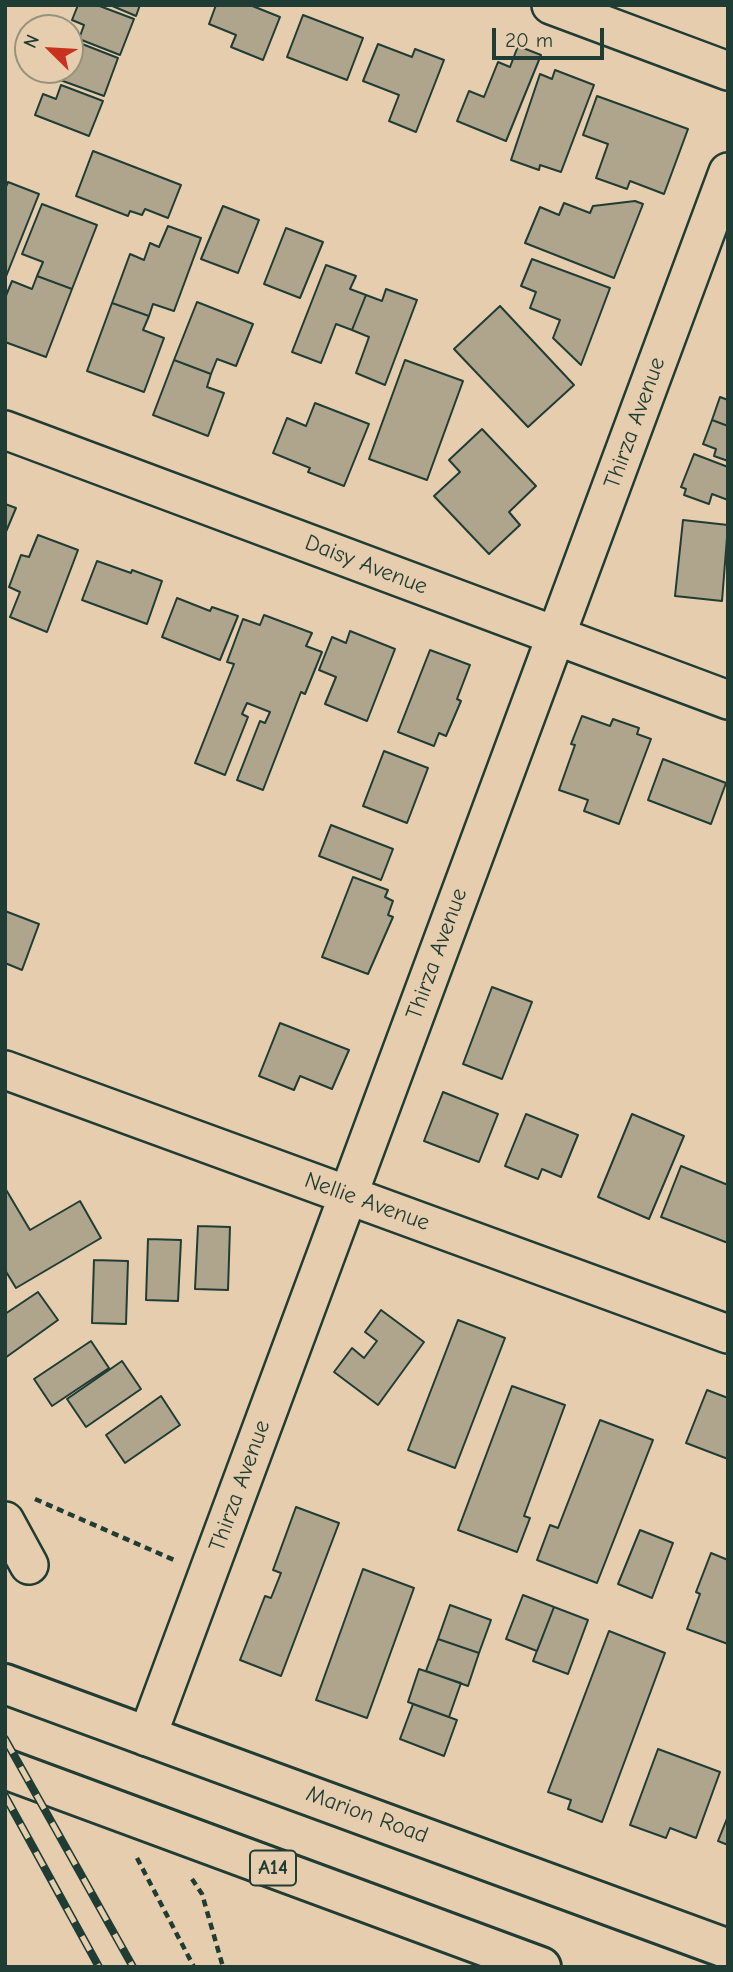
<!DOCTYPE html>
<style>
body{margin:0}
#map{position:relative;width:733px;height:1972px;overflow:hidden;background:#e6cdae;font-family:"Comic Neue",sans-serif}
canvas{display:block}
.frame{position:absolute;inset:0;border:7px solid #1f3d34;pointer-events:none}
.north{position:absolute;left:14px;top:14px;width:70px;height:70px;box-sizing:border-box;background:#e6cdae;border:2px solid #96937d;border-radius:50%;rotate:294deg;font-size:19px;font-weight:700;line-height:28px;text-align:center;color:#1f3d34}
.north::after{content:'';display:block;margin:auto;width:24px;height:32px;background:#c8321e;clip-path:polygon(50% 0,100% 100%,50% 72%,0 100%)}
.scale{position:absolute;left:492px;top:28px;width:112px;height:32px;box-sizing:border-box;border:4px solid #1f3d34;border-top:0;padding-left:9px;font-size:21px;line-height:24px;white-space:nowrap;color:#1f3d34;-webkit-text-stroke:5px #e6cdae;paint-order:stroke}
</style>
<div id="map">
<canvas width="733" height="1972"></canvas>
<div class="frame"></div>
<div class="north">N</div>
<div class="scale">20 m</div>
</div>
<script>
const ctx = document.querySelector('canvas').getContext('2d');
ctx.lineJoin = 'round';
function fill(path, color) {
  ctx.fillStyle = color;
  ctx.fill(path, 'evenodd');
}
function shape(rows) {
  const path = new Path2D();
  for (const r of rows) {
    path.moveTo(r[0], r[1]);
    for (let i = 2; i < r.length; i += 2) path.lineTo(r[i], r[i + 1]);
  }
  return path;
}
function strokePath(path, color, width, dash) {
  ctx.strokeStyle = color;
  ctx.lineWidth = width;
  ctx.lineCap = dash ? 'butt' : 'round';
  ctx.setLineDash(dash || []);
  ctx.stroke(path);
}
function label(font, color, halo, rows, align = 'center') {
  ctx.font = font + ' "Comic Neue",sans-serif';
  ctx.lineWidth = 5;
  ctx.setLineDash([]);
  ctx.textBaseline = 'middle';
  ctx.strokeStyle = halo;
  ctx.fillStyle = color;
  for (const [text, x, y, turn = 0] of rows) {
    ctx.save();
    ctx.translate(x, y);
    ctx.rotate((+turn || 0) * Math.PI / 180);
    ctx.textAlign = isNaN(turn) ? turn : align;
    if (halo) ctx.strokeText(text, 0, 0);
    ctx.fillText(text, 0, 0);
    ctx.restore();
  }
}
const building = shape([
 [78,5,97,5,134,19,120,55,79,39,84,25,72,20,78,5],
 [110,5,140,5,136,16,110,5],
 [216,5,250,5,280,17,263,60,231,47,236,35,209,24,216,5],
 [303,15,363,38,347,80,287,57,303,15],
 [77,42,118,58,104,96,52,77,55,70,70,70,70,59,77,42],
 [378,44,412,57,415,49,444,60,416,132,389,121,399,95,363,81,378,44],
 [518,46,541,55,506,141,457,121,469,91,484,97,498,62,510,67,518,46],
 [555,70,594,85,561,172,540,165,539,170,511,160,540,74,552,79,555,70],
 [61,85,103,101,89,136,35,115,43,94,56,99,61,85],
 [597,96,688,129,664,194,630,181,627,189,596,178,608,144,583,135,597,96],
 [93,151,181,185,168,218,145,209,142,215,130,211,128,216,76,196,93,151],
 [8,182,39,194,5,279,5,189,8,182],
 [635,201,643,204,614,278,525,243,540,207,559,215,564,203,590,213,593,206,635,201],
 [42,204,97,225,72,289,37,276,43,262,22,254,42,204],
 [223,206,259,220,238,273,201,259,223,206],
 [168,226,201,238,174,311,153,304,149,316,112,303,130,254,144,260,150,243,159,247,168,226],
 [286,228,323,242,300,298,264,284,286,228],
 [532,259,610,288,581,365,553,338,560,320,530,308,536,292,521,286,532,259],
 [326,265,356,276,350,289,366,295,352,330,336,324,321,363,292,352,326,265],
 [37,276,72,289,46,357,5,342,5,298,12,281,32,289,37,276],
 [386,289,417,300,385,385,356,373,369,337,352,330,366,295,382,301,386,289],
 [197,302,253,324,236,366,217,359,211,374,174,360,197,302],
 [112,303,149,316,143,330,164,338,144,392,87,371,112,303],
 [500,306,574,385,528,427,454,349,500,306],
 [174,360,211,374,207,387,224,393,208,436,153,415,174,360],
 [405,360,463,381,427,480,369,459,405,360],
 [720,397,728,400,728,426,712,420,720,397],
 [315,403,369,424,344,486,308,472,310,468,273,453,287,418,306,426,315,403],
 [712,420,728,426,728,461,714,456,716,449,703,444,712,420],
 [482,429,536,486,509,512,520,525,489,554,434,496,460,472,449,460,482,429],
 [694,454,728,467,728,500,712,494,709,504,684,495,686,489,681,487,694,454],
 [5,504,16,508,5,534,5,504],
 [683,520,728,525,722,601,675,596,683,520],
 [38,535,78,550,47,632,10,617,20,592,9,587,21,555,29,557,38,535],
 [97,561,131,573,132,570,162,581,147,624,82,600,97,561],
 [177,598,210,611,212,607,238,616,220,660,162,637,177,598],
 [264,615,312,633,306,646,322,652,305,694,301,692,263,790,237,780,260,721,265,723,270,712,247,703,242,714,248,717,225,775,195,763,234,664,227,662,243,619,260,625,264,615],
 [350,631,395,649,367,721,325,704,336,677,319,670,332,637,346,643,350,631],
 [430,650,470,665,457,699,461,701,446,736,439,733,434,746,398,732,430,650],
 [582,716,610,726,613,719,639,728,637,734,651,739,619,824,584,811,588,800,559,790,575,745,571,744,582,716],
 [384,751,428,768,407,823,363,806,384,751],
 [663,759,726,783,711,824,648,800,663,759],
 [331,825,393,849,381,880,319,856,331,825],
 [353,877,388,890,385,897,393,901,388,915,393,917,368,974,322,957,353,877],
 [5,911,39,924,22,970,5,963,5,911],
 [492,987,532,1002,502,1079,463,1064,492,987],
 [280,1023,349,1050,332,1089,300,1076,294,1090,259,1076,280,1023],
 [443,1092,498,1114,479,1162,424,1141,443,1092],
 [526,1114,578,1135,561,1177,542,1169,538,1179,505,1166,526,1114],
 [632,1114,684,1136,649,1219,598,1197,632,1114],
 [681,1166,728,1185,728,1243,661,1217,681,1166],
 [5,1188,30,1230,80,1201,101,1238,16,1288,5,1270,5,1188],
 [198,1226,230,1227,228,1290,195,1289,198,1226],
 [148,1239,181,1240,178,1301,146,1300,148,1239],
 [94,1260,128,1261,126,1324,92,1323,94,1260],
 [38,1292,58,1320,5,1358,5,1314,38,1292],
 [381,1310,424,1342,378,1405,334,1372,352,1348,364,1358,377,1341,365,1332,381,1310],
 [458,1320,505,1338,455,1468,408,1450,458,1320],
 [91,1341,109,1368,52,1406,34,1379,91,1341],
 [122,1361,141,1389,86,1427,67,1399,122,1361],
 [512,1386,565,1405,524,1516,530,1518,517,1552,458,1530,512,1386],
 [707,1390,728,1398,728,1459,686,1443,707,1390],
 [161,1396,180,1425,125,1463,106,1435,161,1396],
 [600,1420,653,1440,597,1583,537,1560,550,1525,558,1528,600,1420],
 [296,1507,339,1523,281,1676,240,1660,265,1596,271,1598,281,1573,273,1570,296,1507],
 [640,1530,673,1543,652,1598,618,1584,640,1530],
 [711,1553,728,1560,728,1644,687,1629,700,1594,696,1592,711,1553],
 [363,1569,414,1588,367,1718,316,1700,363,1569],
 [523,1595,554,1607,537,1651,506,1639,523,1595],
 [450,1605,491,1620,479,1653,438,1639,450,1605],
 [554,1607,588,1620,568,1674,533,1661,554,1607],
 [609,1631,665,1653,602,1822,568,1809,571,1800,548,1792,609,1631],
 [438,1639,479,1653,468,1686,426,1671,438,1639],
 [419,1669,461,1683,449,1717,408,1702,419,1669],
 [413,1704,457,1720,444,1756,400,1739,413,1704],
 [658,1749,720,1772,696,1838,670,1828,666,1838,630,1825,658,1749],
 [728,1816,728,1845,718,1841,728,1816]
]);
fill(building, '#afa48c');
strokePath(building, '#1f3d34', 2);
const street = shape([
 [551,5,728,71],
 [5,430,728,700],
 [5,1070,728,1334],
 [5,1521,29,1565],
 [147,1737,728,172]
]);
const primary = shape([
 [5,1684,728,1949],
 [5,1769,541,1967]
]);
strokePath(street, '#1f3d34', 42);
strokePath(primary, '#1f3d34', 44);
strokePath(shape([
 [35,1499,174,1560],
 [137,1858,194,1967],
 [192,1879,202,1894,223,1967]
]), '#1f3d34', 4.5, [7, 5]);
strokePath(street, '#e6cdae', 37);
strokePath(primary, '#e6cdae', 38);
const rail = shape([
 [5,1739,133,1967],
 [5,1796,99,1967]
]);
strokePath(rail, '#1f3d34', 8);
strokePath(rail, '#e6cdae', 5, [16]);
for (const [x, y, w] of [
 [273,1868,46]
]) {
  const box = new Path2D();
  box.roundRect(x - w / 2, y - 17.5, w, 35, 5);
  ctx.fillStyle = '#e6cdae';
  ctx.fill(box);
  strokePath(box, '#1f3d34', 2);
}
label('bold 21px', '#1f3d34', null, [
 ["A14",273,1868]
]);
label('23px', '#1f3d34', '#e6cdae', [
 ["Thirza Avenue",635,423,-70],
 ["Daisy Avenue",366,565,21],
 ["Thirza Avenue",437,954,-70],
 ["Nellie Avenue",367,1202,20],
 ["Thirza Avenue",240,1486,-70],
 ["Marion Road",367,1815,20]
]);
</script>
